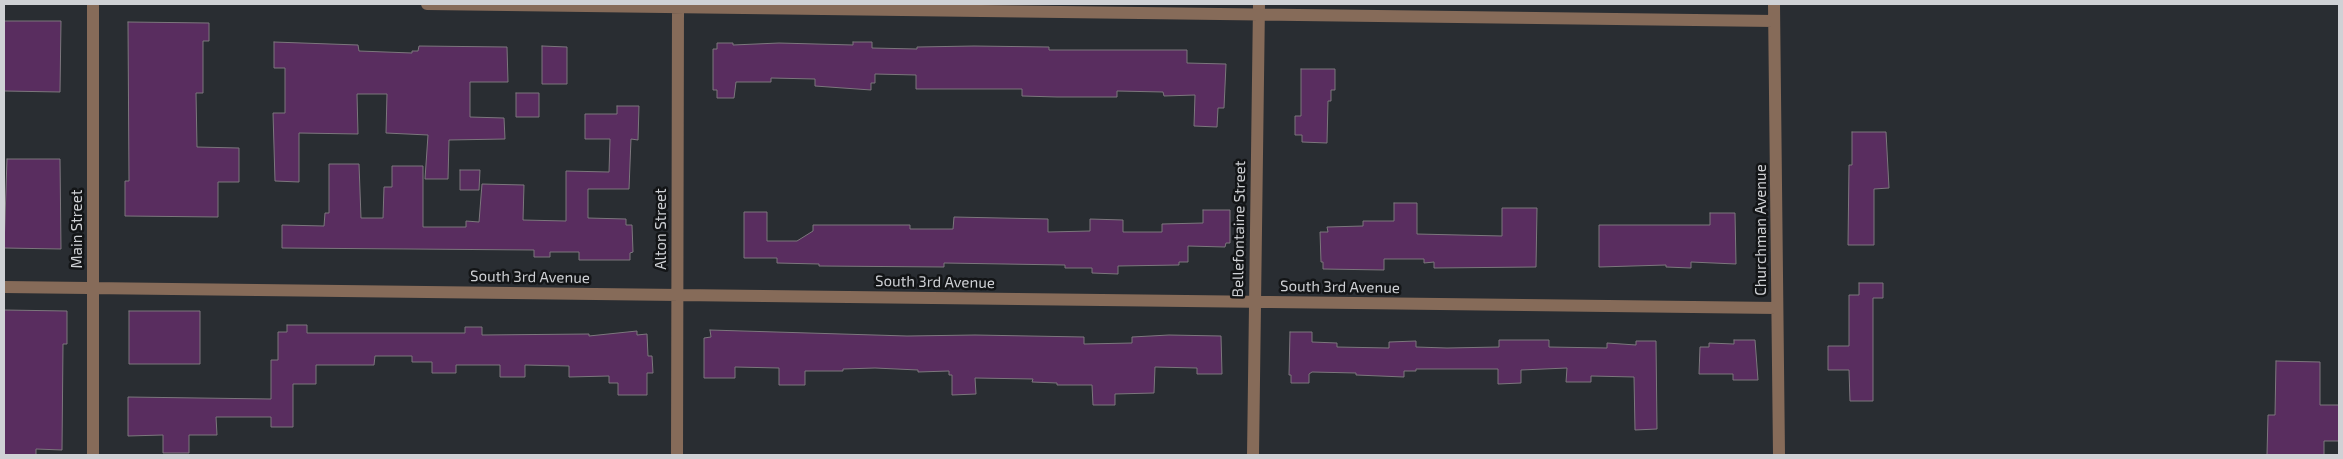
<!DOCTYPE html>
<style>
body{margin:0}
#map{position:relative;width:2343px;height:459px;overflow:hidden;background:#292d32;font-family:"Exo 2",sans-serif}
canvas{display:block}
.frame{position:absolute;inset:0;border:5px solid #cfd1d5;pointer-events:none}
</style>
<div id="map">
<canvas width="2343" height="459"></canvas>
<div class="frame"></div>
</div>
<script>
const ctx = document.querySelector('canvas').getContext('2d');
ctx.lineJoin = 'round';
function fill(path, color) {
  ctx.fillStyle = color;
  ctx.fill(path, 'evenodd');
}
function shape(rows) {
  const path = new Path2D();
  for (const r of rows) {
    path.moveTo(r[0], r[1]);
    for (let i = 2; i < r.length; i += 2) path.lineTo(r[i], r[i + 1]);
  }
  return path;
}
function strokePath(path, color, width, dash) {
  ctx.strokeStyle = color;
  ctx.lineWidth = width;
  ctx.lineCap = dash ? 'butt' : 'round';
  ctx.setLineDash(dash || []);
  ctx.stroke(path);
}
function label(font, color, halo, rows, align = 'center') {
  ctx.font = font + ' "Exo 2",sans-serif';
  ctx.lineWidth = 5;
  ctx.setLineDash([]);
  ctx.textBaseline = 'middle';
  ctx.strokeStyle = halo;
  ctx.fillStyle = color;
  for (const [text, x, y, turn = 0] of rows) {
    ctx.save();
    ctx.translate(x, y);
    ctx.rotate((+turn || 0) * Math.PI / 180);
    ctx.textAlign = isNaN(turn) ? turn : align;
    if (halo) ctx.strokeText(text, 0, 0);
    ctx.fillText(text, 0, 0);
    ctx.restore();
  }
}
const building = shape([
 [4,21,61,21,60,92,4,91,4,21],
 [128,22,209,23,209,41,203,41,203,93,196,93,197,147,239,148,239,182,218,182,218,217,125,216,125,181,129,181,128,22],
 [274,42,358,45,359,51,412,53,412,51,418,51,419,46,507,47,508,82,470,82,470,117,504,118,505,139,449,140,448,179,425,179,428,135,386,133,387,94,357,94,358,134,299,133,299,182,275,181,273,113,285,113,285,68,274,68,274,42],
 [853,42,872,42,872,48,917,49,917,47,974,46,1049,47,1049,50,1187,50,1187,63,1226,64,1224,108,1218,108,1217,127,1194,126,1195,95,1164,96,1163,92,1117,91,1117,97,1057,97,1022,96,1022,89,916,89,916,75,875,74,875,83,871,83,871,90,815,86,815,79,771,78,771,82,736,82,734,98,717,98,717,90,713,90,713,49,717,49,717,43,733,43,733,45,779,43,853,45,853,42],
 [542,46,567,47,567,84,542,84,542,46],
 [1301,69,1335,69,1335,90,1331,90,1331,101,1328,101,1327,143,1302,142,1302,135,1295,135,1295,116,1301,116,1301,69],
 [516,93,539,93,539,117,516,117,516,93],
 [617,106,639,106,638,140,631,139,629,189,588,189,588,218,626,219,626,225,632,225,633,252,630,253,630,260,579,260,579,252,550,252,550,257,534,257,534,250,282,248,282,225,324,226,325,213,329,213,329,164,359,164,361,218,383,218,384,187,392,187,392,166,423,166,423,227,466,227,466,221,479,222,482,184,524,185,523,220,566,221,566,171,609,172,610,139,585,139,585,114,617,114,617,106],
 [1852,132,1886,132,1889,188,1874,189,1874,245,1848,245,1849,165,1852,165,1852,132],
 [7,159,60,159,61,249,4,248,7,159],
 [460,170,480,170,479,190,460,190,460,170],
 [1394,203,1417,203,1417,234,1502,236,1502,208,1537,208,1536,267,1434,268,1434,262,1424,263,1424,259,1384,259,1384,270,1323,269,1323,262,1321,262,1320,232,1328,232,1327,227,1363,226,1363,221,1394,221,1394,203],
 [1203,210,1230,210,1230,243,1226,243,1225,247,1188,246,1188,262,1179,262,1179,265,1118,266,1118,274,1092,273,1092,268,1065,268,1065,265,944,263,944,267,819,266,819,264,777,263,777,258,744,258,744,212,767,212,767,241,797,241,813,231,813,225,910,225,910,229,953,229,954,217,1048,219,1048,232,1090,231,1090,219,1123,220,1123,232,1162,232,1162,224,1203,223,1203,210],
 [1710,213,1735,213,1736,264,1691,262,1691,268,1666,267,1666,265,1599,267,1599,225,1710,225,1710,213],
 [1859,283,1883,283,1883,298,1873,298,1873,401,1850,401,1849,370,1828,370,1828,346,1849,346,1849,295,1859,295,1859,283],
 [4,310,67,311,67,344,63,344,62,450,36,449,36,455,4,455,4,310],
 [129,311,200,311,200,364,129,364,129,311],
 [287,325,307,325,307,333,465,333,465,327,482,327,482,335,589,334,589,336,637,331,637,335,647,334,648,356,652,356,653,373,647,373,647,395,618,395,618,383,609,383,609,376,569,377,569,366,525,365,525,377,500,377,500,365,456,365,456,373,432,373,432,362,412,362,412,356,375,356,374,365,316,365,316,384,293,384,293,427,271,427,271,417,216,417,217,435,189,435,189,453,163,453,163,435,128,436,128,397,271,399,271,360,278,360,278,332,287,332,287,325],
 [710,330,907,336,975,335,1084,337,1084,344,1132,343,1132,337,1169,335,1221,336,1222,374,1197,374,1197,368,1155,367,1154,393,1115,394,1115,405,1093,405,1092,385,1057,385,1057,383,1032,382,1033,379,975,378,976,394,952,395,952,375,949,375,949,371,918,372,918,370,875,368,843,369,843,371,805,371,805,385,779,385,779,368,735,367,735,378,704,378,704,338,711,337,710,330],
 [1290,332,1312,332,1312,342,1337,343,1337,347,1389,348,1389,342,1416,341,1416,347,1447,348,1499,347,1499,340,1549,340,1549,347,1607,348,1607,343,1636,345,1636,341,1656,341,1657,429,1635,430,1634,377,1591,376,1591,382,1566,382,1567,368,1521,370,1521,383,1498,384,1498,369,1416,369,1416,371,1404,371,1404,377,1356,375,1356,373,1312,372,1309,374,1309,383,1291,383,1291,375,1289,375,1290,332],
 [1734,340,1755,340,1758,380,1733,380,1733,374,1699,374,1700,347,1709,347,1709,343,1734,344,1734,340],
 [2276,361,2320,362,2320,405,2339,405,2339,441,2324,441,2324,455,2267,455,2268,415,2275,415,2276,361]
]);
fill(building, '#592d5f');
strokePath(building, '#7c777d', 1);
strokePath(shape([
 [427,4,1774,21],
 [1774,4,1779,455],
 [4,287,1777,308],
 [93,455,93,4],
 [677,455,678,4],
 [1253,455,1259,4]
]), '#866b59', 12);
label('15px', '#cfd1d5', '#131517', [
 ["Main Street",77,229,-90],
 ["Alton Street",661,229,-90],
 ["Bellefontaine Street",1239,229,-89],
 ["Churchman Avenue",1761,230,-90],
 ["South 3rd Avenue",530,277,1],
 ["South 3rd Avenue",935,282,1],
 ["South 3rd Avenue",1340,287,1]
]);
</script>
